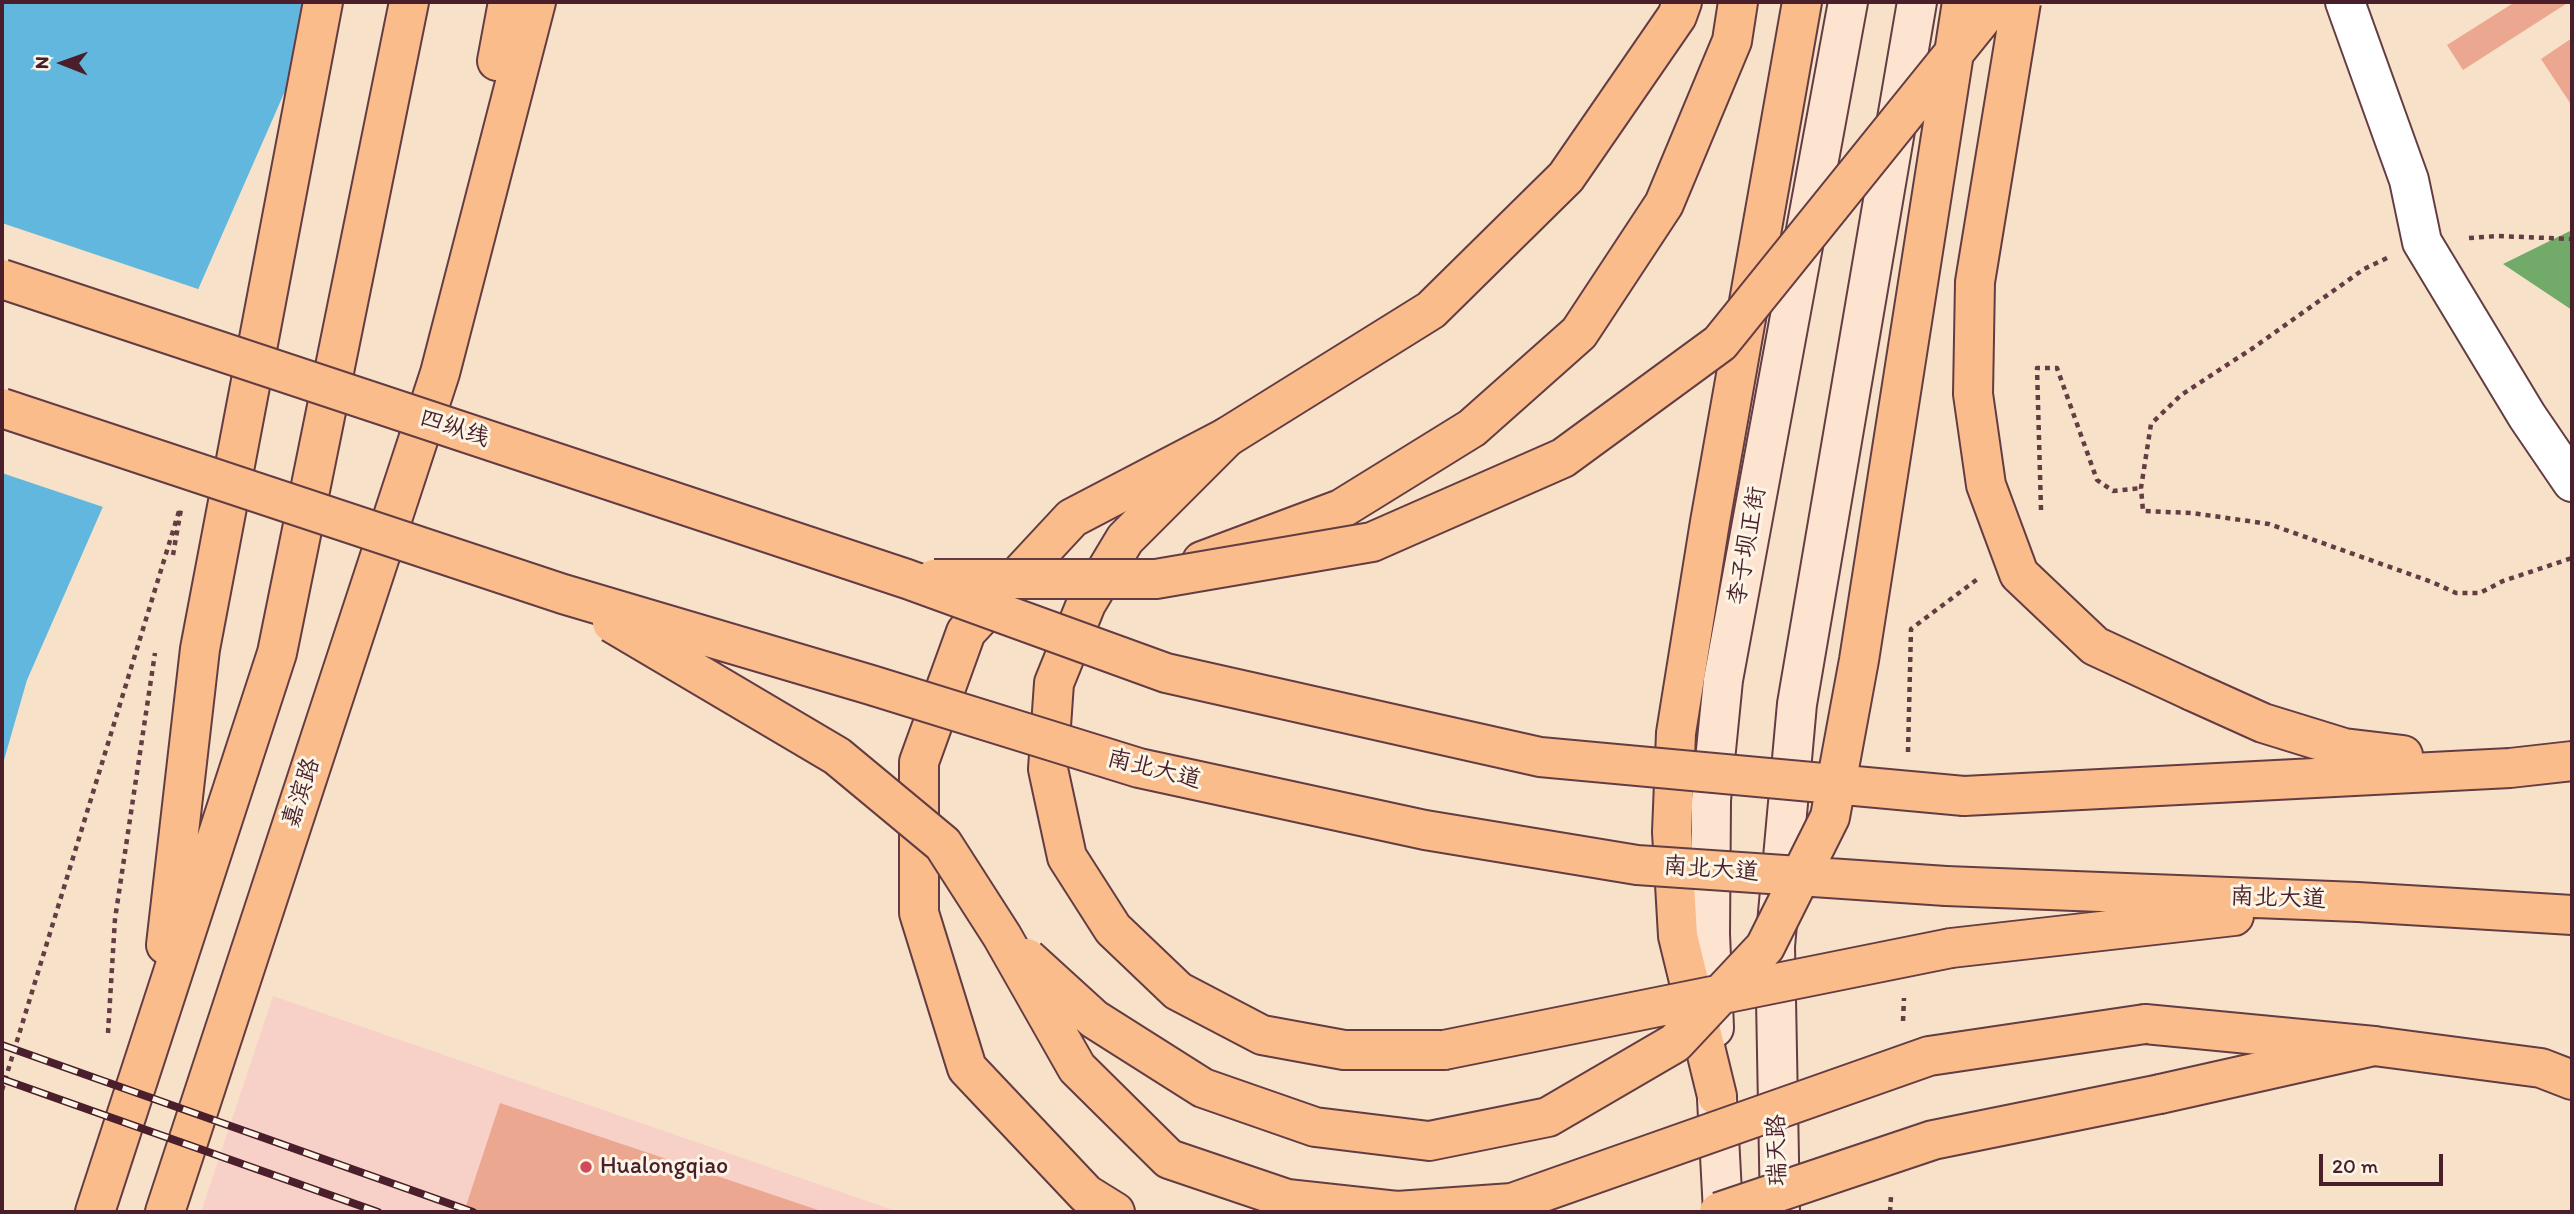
<!DOCTYPE html>
<meta charset="utf-8">
<style>
body{margin:0}
#map{position:relative;width:2574px;height:1214px;overflow:hidden;background:#f7e2c9;font-family:Itim,sans-serif}
canvas{display:block}
.frame{position:absolute;inset:0;border:4px solid #4a1f2b;pointer-events:none}
.north{position:absolute;left:28px;top:28px;width:70px;height:70px;-webkit-text-stroke:5px #fcf5e5;paint-order:stroke;rotate:271deg;font-size:19px;font-weight:700;line-height:28px;text-align:center;color:#4a1f2b}
.north::after{content:'';display:block;margin:auto;width:24px;height:32px;background:#4a1f2b;clip-path:polygon(50% 0,100% 100%,50% 72%,0 100%)}
.scale{position:absolute;left:2319px;top:1154px;width:124px;height:32px;box-sizing:border-box;border:4px solid #4a1f2b;border-top:0;padding-left:9px;font-size:21px;line-height:24px;white-space:nowrap;color:#4a1f2b;-webkit-text-stroke:5px #fcf5e5;paint-order:stroke}
</style>
<div id="map">
<canvas width="2574" height="1214"></canvas>
<div class="frame"></div>
<div class="north">N</div>
<div class="scale">20 m</div>
</div>
<script>
const ctx = document.querySelector('canvas').getContext('2d');
ctx.lineJoin = 'round';
function fill(path, color) {
  ctx.fillStyle = color;
  ctx.fill(path, 'evenodd');
}
function shape(rows) {
  const path = new Path2D();
  for (const r of rows) {
    path.moveTo(r[0], r[1]);
    for (let i = 2; i < r.length; i += 2) path.lineTo(r[i], r[i + 1]);
  }
  return path;
}
function strokePath(path, color, width, dash) {
  ctx.strokeStyle = color;
  ctx.lineWidth = width;
  ctx.lineCap = dash ? 'butt' : 'round';
  ctx.setLineDash(dash || []);
  ctx.stroke(path);
}
function label(font, color, halo, rows, align = 'center') {
  ctx.font = font + ' Itim,"LXGW WenKai TC",sans-serif';
  ctx.lineWidth = 6;
  ctx.setLineDash([]);
  ctx.textBaseline = 'middle';
  ctx.strokeStyle = halo;
  ctx.fillStyle = color;
  for (const [text, x, y, turn = 0] of rows) {
    ctx.save();
    ctx.translate(x, y);
    ctx.rotate((+turn || 0) * Math.PI / 180);
    ctx.textAlign = isNaN(turn) ? turn : align;
    if (halo) ctx.strokeText(text, 0, 0);
    ctx.fillText(text, 0, 0);
    ctx.restore();
  }
}
fill(shape([
 [273,996,899,1212,201,1212]
]), '#f7d1c8');
fill(shape([
 [2572,230,2572,310,2503,264]
]), '#71aa69');
fill(shape([
 [2,2,324,2,27,680,2,767]
]), '#61b7dd');
fill(shape([
 [2,223,201,290,106,508,2,473]
]), '#f7e2c9');
fill(shape([
 [2515,2,2569,2,2463,70,2447,45],
 [2572,38,2572,106,2541,59],
 [500,1103,824,1212,464,1212]
]), '#eca790');
const minor = shape([
 [2345,2,2409,180,2422,242,2527,416,2572,482]
]);
const secondary = shape([
 [1714,1028,1710,934,1711,800,1723,680,1848,2],
 [1717,1099,1723,1212],
 [1780,1212,1775,946,1797,704,1917,2]
]);
const primary = shape([
 [497,61,508,2],
 [166,945,200,649,323,2],
 [2160,1094,2374,1046,2541,1068,2572,1080],
 [1717,1096,1678,936,1672,832,1676,733,1710,522,1802,2],
 [95,1212,277,653,409,2],
 [165,1212,440,373,536,2],
 [1115,1212,1086,1194,967,1068,919,913,919,762,966,632,1072,518,1227,437,1431,310,1566,177,1677,16,1682,2]
]);
const trunk = shape([
 [1227,437,1125,539,1086,604,1054,683,1048,769,1067,857,1113,929,1178,991,1262,1035,1344,1050,1444,1050],
 [1202,561,1341,509,1472,428,1579,333,1664,204,1732,41,1738,2],
 [2192,691,2263,723,2344,748,2403,755],
 [1964,796,2510,768,2572,761],
 [1946,886,2358,902,2572,915],
 [1951,948,2234,916],
 [2145,1024,2374,1046]
]);
strokePath(minor, '#643c43', 42);
strokePath(secondary, '#643c43', 42);
strokePath(primary, '#643c43', 42);
strokePath(trunk, '#643c43', 42);
strokePath(shape([
 [2469,238,2498,236,2572,239],
 [2387,258,2364,269,2253,348,2181,395,2151,424,2141,488,2143,511,2192,513,2269,524,2432,582,2456,593,2480,593,2503,581,2572,558],
 [2041,510,2037,368,2057,368,2097,480,2113,491,2141,488],
 [173,555,181,509],
 [1908,752,1911,629,1979,578],
 [1903,1021,1904,998],
 [108,1033,115,919,155,653],
 [2,1090,180,508],
 [1890,1212,1891,1197]
]), '#643c43', 4.5, [5, 5]);
strokePath(minor, '#fff', 38);
strokePath(secondary, '#fde4d1', 38);
strokePath(primary, '#fabc8b', 38);
strokePath(trunk, '#fabc8b', 38);
const rail = shape([
 [2,1045,473,1212],
 [2,1079,378,1212]
]);
strokePath(rail, '#4a1f2b', 8);
strokePath(rail, '#fcf5e5', 5, [16]);
const primaryBridge = shape([
 [1719,1212,1933,1140,2160,1094]
]);
const trunkBridge = shape([
 [2021,2,1975,282,1973,394,1986,485,2019,574,2095,646,2192,691],
 [2,279,907,579,1166,673,1540,757,1964,796],
 [2,408,563,594,871,685,1139,768,1425,830,1637,865,1946,886],
 [934,579,1156,579,1372,542,1563,458,1720,343,1987,12,2002,2],
 [612,623,837,756,943,844,1002,936,1077,1068,1169,1159,1287,1199,1397,1211,1512,1203,1929,1056,2145,1024],
 [1027,958,1094,1019,1203,1088,1315,1127,1429,1141,1548,1117,1675,1043,1765,947,1830,817,1859,660,1962,2],
 [1444,1050,1951,948]
]);
strokePath(primaryBridge, '#643c43', 42, []);
strokePath(trunkBridge, '#643c43', 42, []);
strokePath(primaryBridge, '#fabc8b', 38);
strokePath(trunkBridge, '#fabc8b', 38);
for (const [x, y, r, color] of [
 [586,1167,7,"#d1495b"]
]) {
  const dot = new Path2D();
  dot.arc(x, y, r, 0, 2 * Math.PI);
  ctx.fillStyle = color;
  ctx.fill(dot);
  strokePath(dot, '#fcf5e5', 2.5);
}
label('24px', '#4a1f2b', '#fcf5e5', [
 ["四纵线",454,429,18],
 ["李子坝正街",1748,546,-80],
 ["南北大道",1154,770,14],
 ["嘉滨路",302,793,-72],
 ["南北大道",1711,870,4],
 ["南北大道",2278,899,2],
 ["瑞天路",1778,1150,-91]
]);
label('24px', '#4a1f2b', '#fcf5e5', [
 ["Hualongqiao",600,1167]
], 'left');
</script>
